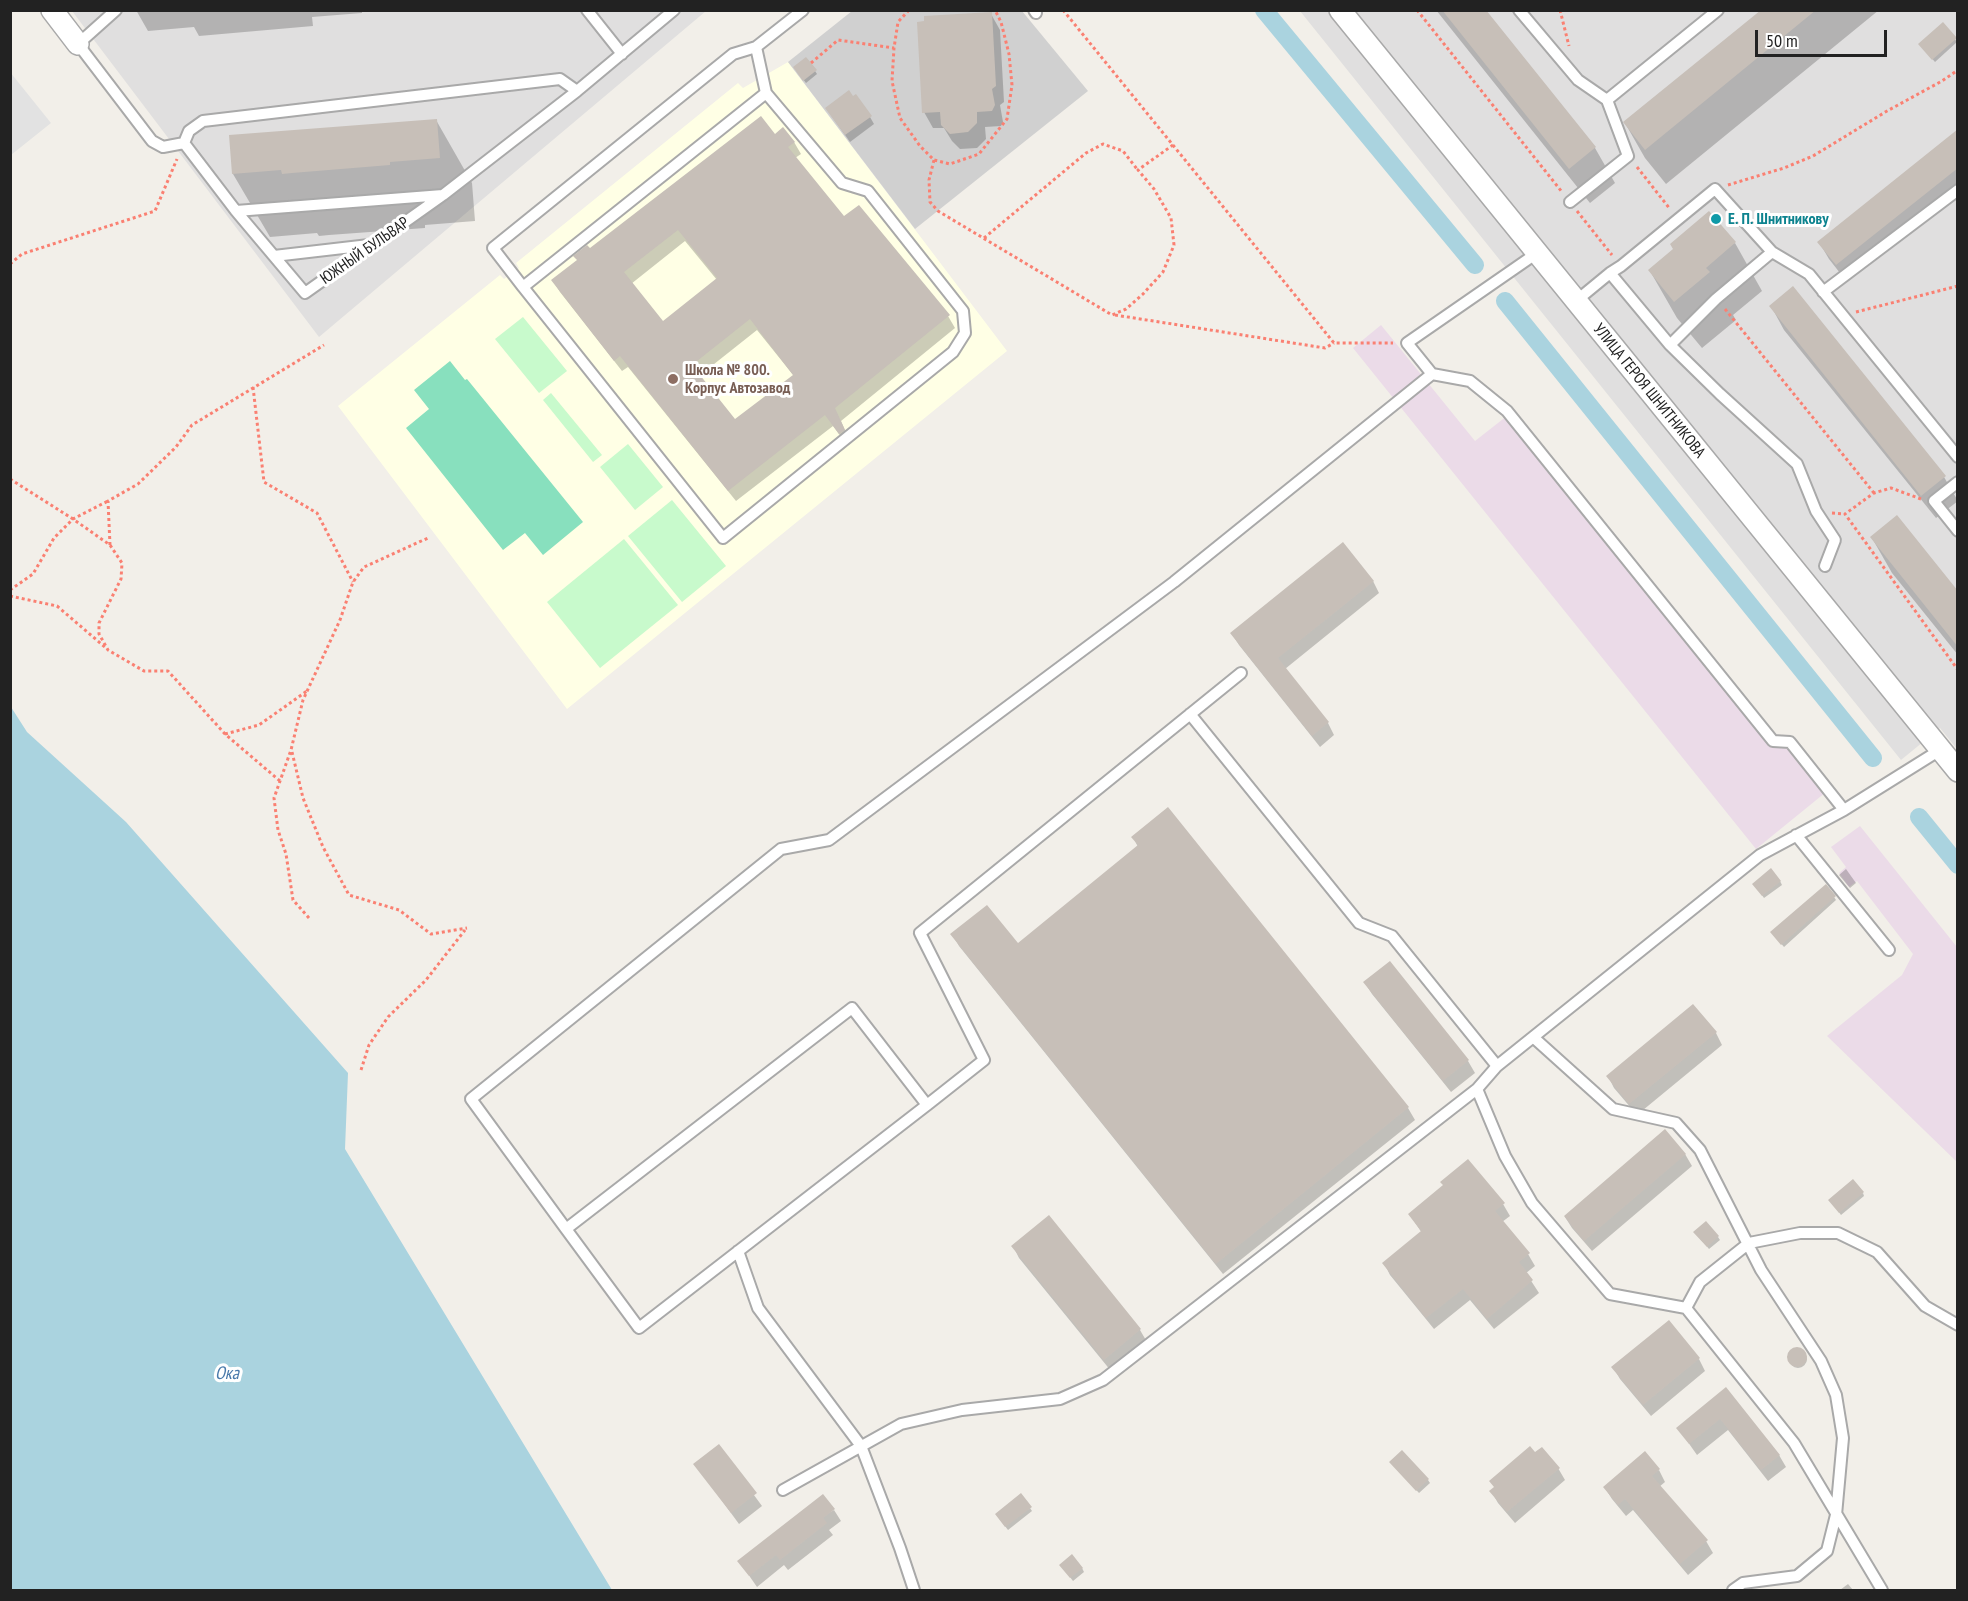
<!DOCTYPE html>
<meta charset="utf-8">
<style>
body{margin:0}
#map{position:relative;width:1968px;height:1601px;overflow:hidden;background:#f2efe9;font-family:"PT Sans Narrow",sans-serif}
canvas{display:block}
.frame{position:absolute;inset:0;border:12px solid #222;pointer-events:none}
.scale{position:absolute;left:1755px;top:30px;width:132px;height:27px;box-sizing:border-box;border:3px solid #222;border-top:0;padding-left:8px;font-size:18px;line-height:21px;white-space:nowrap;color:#222;-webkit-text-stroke:4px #fff;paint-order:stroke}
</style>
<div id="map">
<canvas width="1968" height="1601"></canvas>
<div class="frame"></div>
<div class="scale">50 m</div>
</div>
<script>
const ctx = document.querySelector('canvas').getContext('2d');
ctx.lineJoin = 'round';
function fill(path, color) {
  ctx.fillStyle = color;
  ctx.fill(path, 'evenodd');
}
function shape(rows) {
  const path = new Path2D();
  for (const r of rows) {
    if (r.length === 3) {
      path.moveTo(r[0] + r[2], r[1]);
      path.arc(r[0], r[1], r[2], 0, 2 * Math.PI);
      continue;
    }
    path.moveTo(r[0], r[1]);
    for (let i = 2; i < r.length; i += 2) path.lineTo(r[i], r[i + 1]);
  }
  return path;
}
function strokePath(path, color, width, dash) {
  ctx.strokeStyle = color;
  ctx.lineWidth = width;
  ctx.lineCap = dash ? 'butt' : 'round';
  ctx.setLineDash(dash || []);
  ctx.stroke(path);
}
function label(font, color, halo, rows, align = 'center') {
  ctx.font = font + ' "PT Sans Narrow",sans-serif';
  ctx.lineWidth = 6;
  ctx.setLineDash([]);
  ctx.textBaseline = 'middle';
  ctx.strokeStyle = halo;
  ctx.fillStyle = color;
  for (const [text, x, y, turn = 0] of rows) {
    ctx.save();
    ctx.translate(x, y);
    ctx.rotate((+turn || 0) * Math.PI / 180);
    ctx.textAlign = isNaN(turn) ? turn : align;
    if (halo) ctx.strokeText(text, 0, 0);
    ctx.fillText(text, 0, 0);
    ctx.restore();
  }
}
fill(shape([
 [72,11,706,11,319,337],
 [1300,11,1957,11,1957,749,1940,728,1901,760]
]), '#e0dfdf');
fill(shape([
 [1381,325,1475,441,1512,412,1780,746,1790,738,1831,788,1756,849,1353,348],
 [1860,826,1957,947,1957,1162,1827,1036,1902,975,1913,954,1857,881,1849,887,1839,873,1846,867,1831,847]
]), '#ebdbe8');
fill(shape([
 [788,62,1007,351,567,709,338,406,500,275,504,279,519,268,516,263,738,83,743,88]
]), '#ffffe5');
fill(shape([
 [852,11,1022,11,1088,91,915,229,788,62]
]), '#d0d0d0');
fill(shape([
 [523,317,567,371,539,393,495,339],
 [551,393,602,455,593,462,543,400],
 [628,444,663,487,635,510,600,467],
 [672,500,726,566,682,602,628,536],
 [624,539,678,605,600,668,547,602]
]), '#c8facc');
fill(shape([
 [450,361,465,380,467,379,583,522,543,555,525,533,503,550,406,428,429,409,414,390]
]), '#88e0be');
fill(shape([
 [10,72,51,123,11,155,10,155]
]), '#e2e2e2');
fill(shape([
 [11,707,27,732,126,822,348,1073,345,1149,612,1590,11,1590]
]), '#aad3df');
fill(shape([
 [136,10,362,10,362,13,312,17,313,26,199,36,194,27,148,31],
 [1436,10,1484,10,1595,148,1615,183,1590,203],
 [1763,10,1879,10,1666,184,1645,158,1625,123],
 [991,14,1000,30,1004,102,1000,105,1003,122,1001,126,985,127,986,139,977,148,960,149,952,141,944,128,933,128,924,112],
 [1943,24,1957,42,1935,62,1922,47],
 [797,71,815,71,817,74,806,83],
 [831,115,870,117,874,124,850,142],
 [436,120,472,183,475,221,425,225,425,228,329,235,319,236,317,233,270,237,233,174,231,137],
 [1958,130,1958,193,1847,282,1829,259,1819,242],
 [775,136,794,142,801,154,795,158,844,219,859,207,948,316,955,328,841,421,850,442,847,445,833,426,736,501,628,367,622,371,560,292,553,281,590,250],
 [685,241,717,280,662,323,631,284],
 [757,330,794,376,735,422,699,376],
 [1735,243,1762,291,1733,315,1736,320,1702,348,1677,318,1650,271],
 [1771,306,1944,477,1958,501,1936,518,1784,330],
 [1872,538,1958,593,1958,655,1892,573],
 [1373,581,1379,593,1285,669,1328,723,1334,735,1320,747,1239,645,1232,634],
 [1133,837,1408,1108,1415,1120,1223,1274,959,946,952,934,1017,945,1138,847],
 [1846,869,1856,883,1850,888,1839,875],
 [1780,881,1782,885,1764,898,1756,887],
 [1834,897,1836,900,1784,947,1774,935],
 [1390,963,1468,1061,1475,1073,1451,1092,1372,994,1365,983],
 [1693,1006,1716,1033,1722,1045,1637,1115,1614,1088,1608,1076],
 [1685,1154,1692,1166,1592,1251,1572,1228,1565,1217],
 [1863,1193,1864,1196,1841,1215,1832,1203],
 [1503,1204,1510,1216,1502,1222,1528,1254,1535,1266,1526,1273,1539,1293,1494,1329,1470,1300,1434,1329,1390,1275,1384,1263,1422,1233,1410,1215],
 [1048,1217,1140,1330,1147,1342,1111,1371,1019,1258,1013,1246],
 [1697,1235,1718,1237,1720,1240,1709,1249],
 [1798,1359,9],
 [1699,1359,1705,1371,1651,1416,1620,1379,1613,1367],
 [1726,1389,1779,1455,1786,1467,1768,1481,1728,1430,1697,1455,1678,1428],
 [718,1446,762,1506,739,1524,695,1464],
 [1393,1465,1428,1480,1430,1483,1419,1493],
 [1558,1468,1565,1480,1515,1523,1498,1503,1491,1491],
 [1659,1470,1665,1482,1659,1487,1706,1541,1713,1553,1688,1575,1633,1510,1626,1516,1612,1499,1605,1488],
 [1030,1508,1032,1511,1008,1530,998,1517],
 [834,1510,841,1521,829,1530,833,1535,788,1570,784,1565,757,1587,739,1561],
 [1063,1568,1082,1568,1084,1572,1073,1581],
 [1848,1584,1853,1590,1840,1590]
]), '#0003');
strokePath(shape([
 [1264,10,1475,265],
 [1505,301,1873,758],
 [1919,817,1958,865]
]), '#aad3df', 18);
fill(shape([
 [1442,10,1486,10,1596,147,1569,169],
 [1761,10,1816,10,1645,150,1623,122],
 [992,12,996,86,992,89,995,105,992,111,977,112,977,123,968,132,950,134,941,125,940,112,922,113,917,22,924,21,924,16],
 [1943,22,1957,38,1932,60,1918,44],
 [806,57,817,70,803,81,793,67],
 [849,90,853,96,856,94,872,116,845,135,825,108],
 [761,116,775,134,783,127,795,142,788,147,844,216,859,205,950,315,835,408,845,430,839,434,825,415,728,491,620,356,614,361,551,280,577,260,573,256,587,245,590,248],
 [678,230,717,278,663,321,624,272],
 [750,319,793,375,735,419,692,365],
 [437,119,440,158,390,162,390,165,292,173,282,174,281,170,232,174,229,135],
 [1958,129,1958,168,1836,265,1817,242],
 [1709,211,1736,242,1706,268,1710,272,1674,302,1648,270,1673,249,1670,244],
 [1793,286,1946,476,1921,496,1769,306],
 [1897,515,1958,591,1958,647,1870,537],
 [1343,542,1374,581,1278,658,1329,722,1312,736,1230,633],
 [1168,807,1409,1107,1216,1264,950,934,987,905,1018,943,1138,845,1131,837],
 [1771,868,1781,881,1762,896,1752,884],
 [1826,884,1836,896,1781,945,1770,932],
 [1390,961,1469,1060,1443,1081,1363,982],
 [1693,1004,1717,1032,1629,1104,1606,1076],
 [1665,1129,1686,1154,1584,1241,1564,1216],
 [1468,1159,1505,1203,1495,1211,1530,1253,1519,1262,1533,1280,1487,1319,1463,1289,1426,1318,1382,1263,1421,1231,1408,1214,1443,1185,1440,1182],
 [1853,1179,1864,1192,1839,1213,1828,1200],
 [1049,1215,1141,1329,1104,1360,1011,1246],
 [1706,1221,1719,1236,1707,1247,1693,1232],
 [1669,1320,1700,1358,1643,1405,1611,1367],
 [1797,1357,10],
 [1726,1387,1780,1455,1761,1470,1720,1419,1689,1444,1676,1428],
 [719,1444,757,1493,731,1513,693,1464],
 [1530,1446,1535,1452,1542,1447,1560,1468,1507,1512,1489,1491,1494,1487,1489,1481],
 [1402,1450,1429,1479,1416,1491,1389,1462],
 [1645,1451,1660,1469,1652,1476,1708,1540,1680,1564,1625,1499,1618,1505,1603,1487],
 [1021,1493,1032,1507,1005,1527,995,1514],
 [823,1494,835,1509,823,1518,827,1523,780,1560,776,1555,749,1576,737,1561],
 [1072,1554,1083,1568,1070,1578,1059,1565]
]), '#c7bfb8');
const lane = shape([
 [116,10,78,44,152,141,163,147,184,143,236,211,305,293,443,195,577,91,674,10],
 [587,10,622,54],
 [1034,10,1036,13],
 [1519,10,1578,80,1607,100,1718,10],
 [756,47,766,93,842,183,868,191,963,311,965,333,953,352,723,538,523,287,766,93],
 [184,143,189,131,203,121,560,79,577,91],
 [1570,202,1628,156,1607,100],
 [236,211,443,195],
 [1537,253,1407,343,1432,374,1470,381,1507,411,1773,741,1790,742,1844,810],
 [274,256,369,245],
 [1610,273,1670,345,1716,299,1772,252],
 [523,287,493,248,733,54,756,47,803,10],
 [1823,292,1958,190],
 [1576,301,1610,273,1621,266,1715,189,1772,252,1809,274,1958,457],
 [1670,345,1720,394,1797,464,1816,511,1835,540,1825,566],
 [1958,482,1934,501,1958,531],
 [1190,714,1359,923,1392,936,1497,1066],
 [1796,835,1889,950],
 [1533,1037,1613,1109,1676,1123,1700,1150,1761,1270,1821,1361,1836,1395,1843,1438,1836,1515,1827,1551,1797,1576,1743,1583,1733,1590],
 [1477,1089,1505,1156,1532,1203,1610,1294,1686,1308,1794,1443,1882,1590],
 [927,1105,984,1060,920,933,1241,673],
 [566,1229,852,1008,927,1105,639,1328,566,1229,471,1099,781,849,829,840,1174,582,1432,374],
 [738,1251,758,1308,861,1446,900,1548,914,1590],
 [1686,1308,1700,1282,1749,1243,1800,1233,1838,1233,1877,1252,1925,1306,1958,1325],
 [783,1490,901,1424,962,1410,1060,1399,1103,1380,1477,1089,1497,1066,1760,855,1844,810,1940,750]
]);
const street = shape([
 [52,10,78,44],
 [1340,10,1958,771]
]);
strokePath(lane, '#a9a9a9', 14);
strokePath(street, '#a9a9a9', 24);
strokePath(shape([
 [909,10,898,22,894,48,892,81,900,118,920,146,934,160,950,164,979,154,1007,119,1012,85,1009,54,1001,22,995,10],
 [1063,10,1334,343,1393,343],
 [1417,10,1562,192],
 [1560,10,1569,46],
 [811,63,838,40,894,48],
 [934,160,929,180,930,202,938,211,1112,315,1126,309,1143,294,1163,272,1174,245,1171,218,1154,189,1138,170,1173,145],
 [1637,167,1670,209],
 [1728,185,1784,168,1813,156,1887,111,1942,81,1958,70],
 [1577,211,1612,255],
 [984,238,1086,153,1103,144,1123,151,1137,169],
 [10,264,22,254,155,211,177,159],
 [1725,309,1874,493],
 [1856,312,1958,286],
 [1115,315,1325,348,1334,343],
 [253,387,264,482,317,513,353,582],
 [10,479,73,519,110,545,122,563,121,579,99,623,99,634,108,650,144,671,168,671,225,734,280,781],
 [1921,499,1891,488,1874,493,1845,514,1958,670],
 [1832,513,1845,514],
 [110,545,108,501,138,484,176,447,192,425,324,345],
 [10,590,33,574,54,538,73,519,108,501],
 [10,596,57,606,106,648],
 [225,734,259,725,307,691],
 [292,752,303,798,323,847,349,895,399,910,431,934,467,928],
 [309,918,293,900,286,854,278,830,274,798,291,750,303,700,340,620,353,582,364,567,428,538],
 [361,1070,369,1045,388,1017,426,980,465,930]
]), '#fa8072', 3, [3, 3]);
strokePath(lane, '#fff', 10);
strokePath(street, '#fff', 21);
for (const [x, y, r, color] of [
 [1716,219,6,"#0f9aa8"],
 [673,379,6,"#8d6e63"]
]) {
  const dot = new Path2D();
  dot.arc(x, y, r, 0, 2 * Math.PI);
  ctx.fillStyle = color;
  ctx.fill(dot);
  strokePath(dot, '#fff', 2);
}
label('bold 16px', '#0d838f', '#fff', [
 ["Е. П. Шнитникову",1728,219]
], 'left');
label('16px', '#222', '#fff', [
 ["ЮЖНЫЙ БУЛЬВАР",365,251,-35],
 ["УЛИЦА ГЕРОЯ ШНИТНИКОВА",1649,391,51]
]);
label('bold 16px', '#785e54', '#fff', [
 ["Школа № 800.",685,370],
 ["Корпус Автозавод",685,388]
], 'left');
label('italic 18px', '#4a7aab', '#fff', [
 ["Ока",227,1374]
]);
</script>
